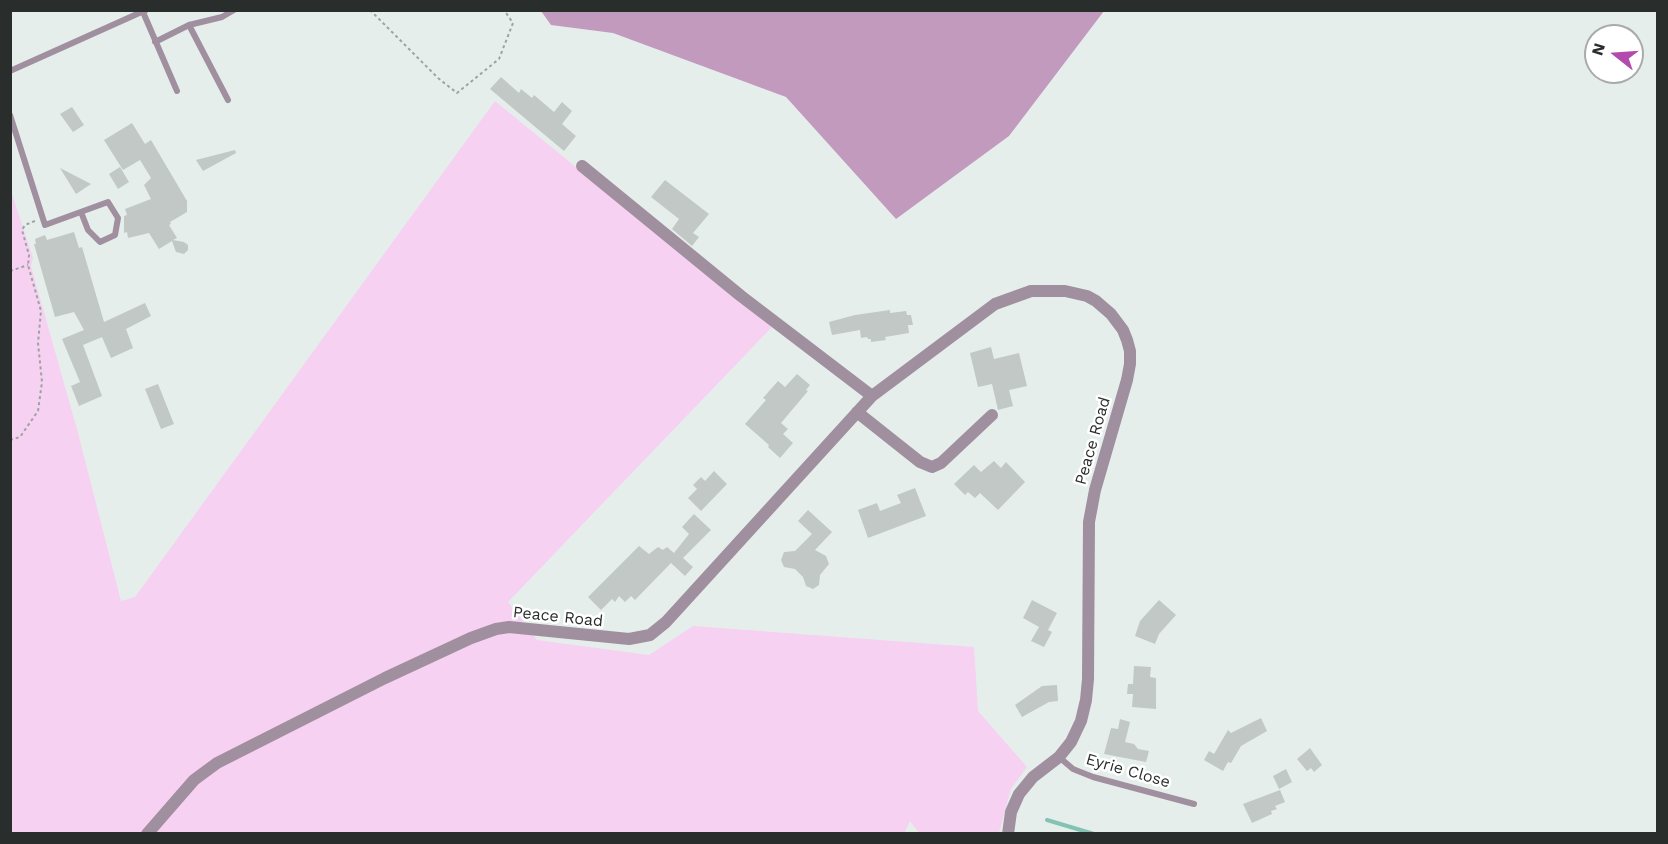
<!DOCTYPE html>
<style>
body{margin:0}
#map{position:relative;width:1668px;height:844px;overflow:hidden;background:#e6eeec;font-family:"Work Sans",sans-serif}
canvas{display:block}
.frame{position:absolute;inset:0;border:12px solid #292d2c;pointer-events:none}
.north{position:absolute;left:1584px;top:24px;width:60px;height:60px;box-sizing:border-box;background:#fff;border:2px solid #a9abab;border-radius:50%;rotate:287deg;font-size:16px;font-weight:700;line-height:24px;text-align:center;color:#292d2c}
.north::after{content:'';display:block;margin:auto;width:21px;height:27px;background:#b34aad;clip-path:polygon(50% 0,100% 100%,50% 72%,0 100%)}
</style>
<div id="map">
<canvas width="1668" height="844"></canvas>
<div class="frame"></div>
<div class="north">N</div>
</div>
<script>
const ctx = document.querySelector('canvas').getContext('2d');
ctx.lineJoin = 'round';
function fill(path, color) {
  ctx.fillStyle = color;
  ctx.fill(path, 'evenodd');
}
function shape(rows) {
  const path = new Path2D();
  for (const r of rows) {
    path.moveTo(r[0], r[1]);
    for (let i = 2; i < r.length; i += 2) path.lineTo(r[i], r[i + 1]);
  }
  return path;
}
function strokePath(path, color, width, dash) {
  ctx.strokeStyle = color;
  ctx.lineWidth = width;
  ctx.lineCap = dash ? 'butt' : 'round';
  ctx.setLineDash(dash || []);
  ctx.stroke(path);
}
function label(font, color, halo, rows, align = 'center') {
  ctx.font = font + ' "Work Sans",sans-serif';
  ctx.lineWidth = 5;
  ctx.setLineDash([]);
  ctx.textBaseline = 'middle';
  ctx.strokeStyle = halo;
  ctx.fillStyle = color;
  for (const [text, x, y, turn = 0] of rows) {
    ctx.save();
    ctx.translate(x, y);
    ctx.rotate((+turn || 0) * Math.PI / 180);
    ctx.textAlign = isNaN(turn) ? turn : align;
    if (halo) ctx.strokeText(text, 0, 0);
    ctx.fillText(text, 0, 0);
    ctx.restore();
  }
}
fill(shape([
 [495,101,772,327,508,602,537,640,649,655,693,626,974,647,978,711,1027,767,1011,789,999,833,919,833,910,821,904,834,11,833,10,188,33,258,31,266,78,433,121,601,135,597]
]), '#f6d1f2');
fill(shape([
 [541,11,1104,11,1009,136,896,219,786,97,613,33,551,25]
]), '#c29abd');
strokePath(shape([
 [1047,820,1094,834]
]), '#84c3b4', 4);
fill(shape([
 [501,77,519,93,521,89,532,98,534,95,554,112,562,102,572,111,562,124,576,136,564,151,490,89],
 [72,107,84,125,73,132,60,114],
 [132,123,145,144,151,140,187,201,187,212,170,222,171,224,169,225,177,238,173,240,184,242,188,245,188,250,184,254,176,252,172,241,159,249,149,233,128,238,127,232,124,233,124,216,127,215,125,209,151,199,144,185,151,178,140,160,123,170,104,140],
 [235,150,236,153,203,171,196,160],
 [120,167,129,182,118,189,109,174],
 [60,168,91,184,76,194],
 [665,180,709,214,693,233,699,237,692,246,672,229,679,219,651,197],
 [74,232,79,248,82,247,104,322,145,303,151,316,126,329,133,348,111,358,102,337,83,345,102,396,79,406,71,386,80,382,62,339,84,330,74,312,55,317,34,244,36,244,35,239,45,235,47,240],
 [890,310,890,313,906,311,907,315,911,315,913,325,908,325,909,333,885,337,886,340,871,342,871,339,868,339,867,337,861,338,860,330,832,335,829,322,855,315],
 [991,347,994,359,1019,353,1027,386,1009,390,1013,406,998,410,992,384,978,387,970,353],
 [797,374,810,385,806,390,808,391,781,423,788,429,783,434,793,443,780,458,768,447,769,445,745,424,766,400,763,398,778,381,785,387],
 [158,384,174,424,161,429,145,389],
 [994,461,1001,468,1006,462,1025,482,998,510,980,493,975,498,968,492,965,495,954,484,974,465,981,472],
 [714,471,727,484,701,511,688,498,697,489,693,485,701,477,705,481],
 [915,488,926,516,868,538,858,510,877,503,880,511,901,503,897,495],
 [808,510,832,532,815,550,826,556,829,564,820,575,819,585,813,589,806,586,803,577,795,569,784,567,781,560,784,552,795,551,812,534,798,521],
 [694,514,711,530,683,558,693,567,685,576,671,563,635,600,631,596,625,602,619,596,615,602,612,599,601,610,588,597,639,546,649,554,658,547,663,550,667,547,674,553,689,534,682,527],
 [1032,600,1057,613,1048,630,1052,632,1044,647,1031,641,1039,627,1023,618],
 [1159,600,1176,615,1159,634,1155,644,1135,636,1140,621],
 [1134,666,1151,667,1150,677,1156,678,1156,709,1132,707,1133,694,1127,694,1128,684,1133,684],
 [1057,685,1058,701,1049,702,1022,717,1015,705,1042,686],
 [1261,718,1267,731,1241,746,1231,763,1228,762,1223,771,1204,760,1209,751,1214,754,1228,730,1231,733],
 [1120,719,1130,722,1125,742,1134,744,1138,749,1149,751,1146,762,1104,754,1111,728,1118,729],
 [1310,748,1322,765,1314,772,1311,768,1307,771,1297,759],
 [1286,769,1292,782,1279,789,1273,776],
 [1280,790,1285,802,1275,806,1277,809,1271,811,1272,814,1252,823,1243,804]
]), '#c1c8c6');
strokePath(shape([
 [370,10,438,78,457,93,499,59,513,23,504,10],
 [10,271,28,265],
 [10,440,20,437,38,411,42,382,38,343,41,311,28,265,29,255,22,230,25,225,35,221]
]), '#9ca3a1', 2, [3, 3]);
strokePath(shape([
 [143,12,177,91],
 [189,25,228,100],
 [155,42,189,25,222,17,234,10],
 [10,71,146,10],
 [10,115,45,225,108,202,118,218,115,235,100,242,88,230,81,212],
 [1059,757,1073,769,1093,777,1194,804]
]), '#a08f9e', 6);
strokePath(shape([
 [582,166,741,296,872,396],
 [857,412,920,462,932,467,941,463,992,415],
 [147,834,194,780,217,763,385,678,471,638,496,629,509,627,629,639,650,635,666,622,872,396,995,304,1031,291,1065,291,1087,296,1096,301,1111,314,1123,330,1127,340,1130,351,1130,364,1127,380,1095,490,1089,522,1088,679,1086,700,1081,721,1071,742,1059,757,1033,777,1019,794,1011,812,1008,834]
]), '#a08f9e', 12);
label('16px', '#292d2c', '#fff', [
 ["Peace Road",1093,441,-74],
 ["Peace Road",558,617,6],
 ["Eyrie Close",1128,771,16]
]);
</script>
